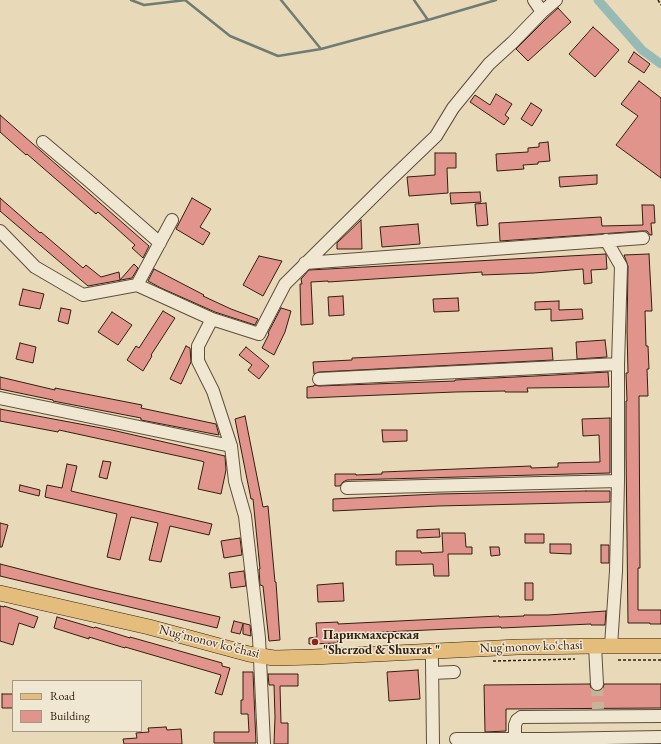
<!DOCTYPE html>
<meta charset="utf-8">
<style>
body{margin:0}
#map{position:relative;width:661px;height:744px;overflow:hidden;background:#e8dab9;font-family:"EB Garamond",serif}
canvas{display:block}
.legend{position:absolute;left:12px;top:680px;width:130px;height:52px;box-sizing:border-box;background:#f0e7d2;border:1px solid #a49785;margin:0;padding:5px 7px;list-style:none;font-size:12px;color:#321f11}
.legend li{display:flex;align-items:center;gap:8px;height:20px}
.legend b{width:20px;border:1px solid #a49785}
</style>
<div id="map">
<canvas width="661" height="744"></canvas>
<ul class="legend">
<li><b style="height:5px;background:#e4bd7c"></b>Road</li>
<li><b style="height:11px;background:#e1948b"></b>Building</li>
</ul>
</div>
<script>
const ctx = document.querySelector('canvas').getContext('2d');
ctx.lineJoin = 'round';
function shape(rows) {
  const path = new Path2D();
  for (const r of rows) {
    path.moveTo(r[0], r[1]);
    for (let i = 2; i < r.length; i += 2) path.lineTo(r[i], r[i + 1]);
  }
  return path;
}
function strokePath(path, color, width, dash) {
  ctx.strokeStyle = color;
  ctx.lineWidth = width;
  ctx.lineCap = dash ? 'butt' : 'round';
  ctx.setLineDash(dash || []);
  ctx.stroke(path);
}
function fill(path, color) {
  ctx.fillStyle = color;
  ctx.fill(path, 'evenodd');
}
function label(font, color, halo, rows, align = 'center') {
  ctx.font = font + ' "EB Garamond",serif';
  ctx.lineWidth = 3;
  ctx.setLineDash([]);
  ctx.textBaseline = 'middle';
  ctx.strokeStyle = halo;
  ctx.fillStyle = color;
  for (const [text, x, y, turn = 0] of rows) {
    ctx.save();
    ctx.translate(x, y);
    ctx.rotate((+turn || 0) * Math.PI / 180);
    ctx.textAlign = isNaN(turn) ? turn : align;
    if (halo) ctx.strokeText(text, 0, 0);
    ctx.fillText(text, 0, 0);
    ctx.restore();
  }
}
strokePath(shape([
 [131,0,144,5,186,0],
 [185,0,230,36,278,56,321,49,428,20,496,0],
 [281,0,321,49],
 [414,0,428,20]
]), '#6f7c73', 2.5);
strokePath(shape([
 [598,0,642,50,661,64]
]), '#98bab5', 9);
const building = shape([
 [558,8,571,22,528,61,516,49,545,20,558,8],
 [593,27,619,50,595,77,569,54,593,27],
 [634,52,650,64,644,73,628,62,634,52],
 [639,81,661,98,661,178,616,145,638,116,621,104,639,81],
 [496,94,512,104,505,115,509,118,504,125,470,102,475,95,490,105,496,94],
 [531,103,542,110,532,126,521,119,531,103],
 [0,115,149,246,143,258,132,248,135,245,115,227,98,212,96,214,27,154,26,155,0,132,0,115],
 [548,142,550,161,538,162,538,164,523,165,524,169,497,171,496,154,528,152,528,148,539,147,539,143,548,142],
 [435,153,456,153,456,168,447,168,448,193,409,196,407,177,435,175,435,153],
 [597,175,597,184,560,187,559,177,597,175],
 [480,192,481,202,451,204,450,193,480,192],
 [0,198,40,233,41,232,83,268,86,265,101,277,119,272,120,280,134,264,138,268,132,278,88,286,0,211,0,198],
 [192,198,211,209,200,227,210,233,203,245,176,229,192,198],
 [486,203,488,225,477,226,475,204,486,203],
 [642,205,654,205,655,223,651,223,652,235,650,235,647,231,642,231,500,241,499,223,601,217,602,226,643,225,642,205],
 [361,220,362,249,337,249,337,243,361,220],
 [418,224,420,244,382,247,380,227,418,224],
 [606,254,607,269,591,270,592,283,584,284,583,269,534,273,482,275,482,272,328,282,328,281,311,282,313,324,301,325,300,284,302,284,301,279,309,270,606,254],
 [649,254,652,311,645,311,646,346,648,346,649,369,647,369,648,396,639,396,640,568,638,568,638,610,661,610,661,624,650,624,650,623,628,623,626,451,626,401,627,401,626,373,628,373,627,330,628,266,624,255,649,254],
 [259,256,282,261,263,296,243,285,259,256],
 [154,269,204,295,203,296,231,309,258,319,255,325,215,312,161,288,148,281,154,269],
 [23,289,44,294,40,309,19,305,23,289],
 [343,296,344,315,329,316,328,297,343,296],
 [458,298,459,311,434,312,433,299,458,298],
 [559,301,559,310,582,309,583,319,551,321,551,309,535,310,535,302,559,301],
 [61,308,71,310,68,324,58,321,61,308],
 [281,308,291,311,285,332,274,355,262,348,269,334,268,333,281,308],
 [163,311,175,318,151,355,152,356,143,371,127,360,136,346,139,348,163,311],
 [112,312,132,325,118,345,98,332,112,312],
 [605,340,607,357,577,359,576,342,605,340],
 [20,343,36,347,33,363,16,359,20,343],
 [186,346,190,348,191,362,181,384,170,379,186,346],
 [246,347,269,366,259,379,248,370,252,365,239,355,246,347],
 [552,348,553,360,319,372,314,374,313,362,352,360,352,358,375,357,552,348],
 [608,372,609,387,527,388,528,392,505,392,505,391,455,392,307,398,307,387,314,386,314,385,319,386,455,381,455,380,555,375,608,372],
 [0,377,55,390,55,388,142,405,141,408,216,424,219,435,141,420,141,418,53,401,53,400,0,389,0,377],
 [0,409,112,430,225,456,226,470,221,494,198,489,204,462,201,461,59,430,58,432,0,421,0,409],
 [245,416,263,507,268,506,275,582,276,582,280,640,269,641,263,586,260,585,259,569,260,569,253,499,251,499,235,419,245,416],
 [610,418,610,473,347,480,343,482,340,486,335,486,335,474,356,474,356,475,382,474,382,472,507,467,531,466,531,468,558,467,558,463,600,462,599,435,583,436,582,419,610,418],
 [382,430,407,430,407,441,383,442,382,430],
 [103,461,111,462,107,479,99,477,103,461],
 [67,464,77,466,71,491,212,524,209,535,170,526,161,562,149,560,158,523,131,517,120,560,107,557,117,514,45,497,47,485,62,488,67,464],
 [20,485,40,490,39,496,19,491,20,485],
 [586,491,610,491,610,502,438,506,333,511,333,499,438,494,586,491],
 [0,523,8,525,2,547,0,547,0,523],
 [439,529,440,537,417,538,417,530,439,529],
 [442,533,465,533,466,547,472,547,472,554,448,554,449,576,434,576,433,564,396,565,396,551,421,551,421,553,443,552,442,533],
 [525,534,544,534,544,543,525,543,525,534],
 [240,538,242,555,224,558,221,541,240,538],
 [550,544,571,544,571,554,550,553,550,544],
 [601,545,609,545,609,563,601,563,601,545],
 [490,547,499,547,500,555,491,556,490,547],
 [0,564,94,588,220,617,217,628,0,576,0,564],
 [244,571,246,586,231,588,229,573,244,571],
 [343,583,344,601,318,602,317,585,343,583],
 [525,583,533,583,533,600,525,600,525,583],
 [0,606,4,607,4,606,38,617,34,628,19,623,13,645,0,641,0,606],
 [606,611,605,625,591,625,591,624,501,628,501,627,450,629,339,634,337,635,338,643,309,644,309,638,317,637,316,623,338,622,338,624,499,616,499,617,524,616,524,615,548,615,606,611],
 [57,617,94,628,95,627,130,638,130,637,222,663,222,666,230,668,222,695,215,693,221,675,125,647,125,648,89,637,89,639,54,628,57,617],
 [234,621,250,625,251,636,243,634,243,624,240,634,231,632,234,621],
 [418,670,420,699,389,701,387,672,418,670],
 [243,672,253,672,256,743,214,743,214,732,249,732,248,714,241,714,241,700,243,700,243,672],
 [268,674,298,674,298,686,280,686,281,723,288,723,288,744,274,744,275,717,274,685,269,685,268,674],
 [590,684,591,688,593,690,597,691,601,690,603,688,604,684,661,684,661,708,506,709,506,731,485,732,484,685,590,684],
 [2,694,13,694,13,708,2,708,2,694],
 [166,727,167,730,181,729,182,744,124,744,123,739,137,738,136,733,149,732,148,728,166,727]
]);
fill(building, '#e1948b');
strokePath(building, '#321f11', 1);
strokePath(shape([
 [597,684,598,709]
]), '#c4b597', 12, [12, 6]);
const minor = shape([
 [534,0,542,12],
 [43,142,89,181,160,243],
 [0,231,35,267,83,295,137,285,212,319,259,334,285,284,387,183,436,136,453,108,489,64,513,42,542,12,556,0],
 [606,240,621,266,618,364,618,481,616,571,611,646],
 [305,263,643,238],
 [137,285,172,220],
 [212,319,198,346,198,361,213,391,231,446,235,481,245,516,259,638,264,744],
 [319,379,618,364],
 [0,398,231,446],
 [347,488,618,481],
 [595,646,597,684],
 [431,651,432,661,433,744],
 [432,673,454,672],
 [456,739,548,739,661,737],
 [515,739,515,725,517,720,521,717,661,716]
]);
const major = shape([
 [0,593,149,627,249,654,274,658,313,657,518,647,595,646,661,646]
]);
strokePath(minor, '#604e3b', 14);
strokePath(major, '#321f11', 16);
strokePath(shape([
 [658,0,661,5],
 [618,660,661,660],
 [493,661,575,659]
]), '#321f11', 1.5, [3, 2]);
strokePath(minor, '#f0e7d2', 12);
strokePath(major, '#e4bd7c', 15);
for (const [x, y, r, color] of [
 [315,642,4,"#8f2418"]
]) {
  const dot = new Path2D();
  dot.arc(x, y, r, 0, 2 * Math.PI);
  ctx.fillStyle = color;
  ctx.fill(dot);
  strokePath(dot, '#f0e7d2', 1.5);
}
label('bold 13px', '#321f11', '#f0e7d2', [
 ["Парикмахерская",323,635],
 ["\"Sherzod & Shuxrat \"",323,650]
], 'left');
label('13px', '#321f11', '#f0e7d2', [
 ["Nugʻmonov koʻchasi",209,642,14],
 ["Nugʻmonov koʻchasi",531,647,-2]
]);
</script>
